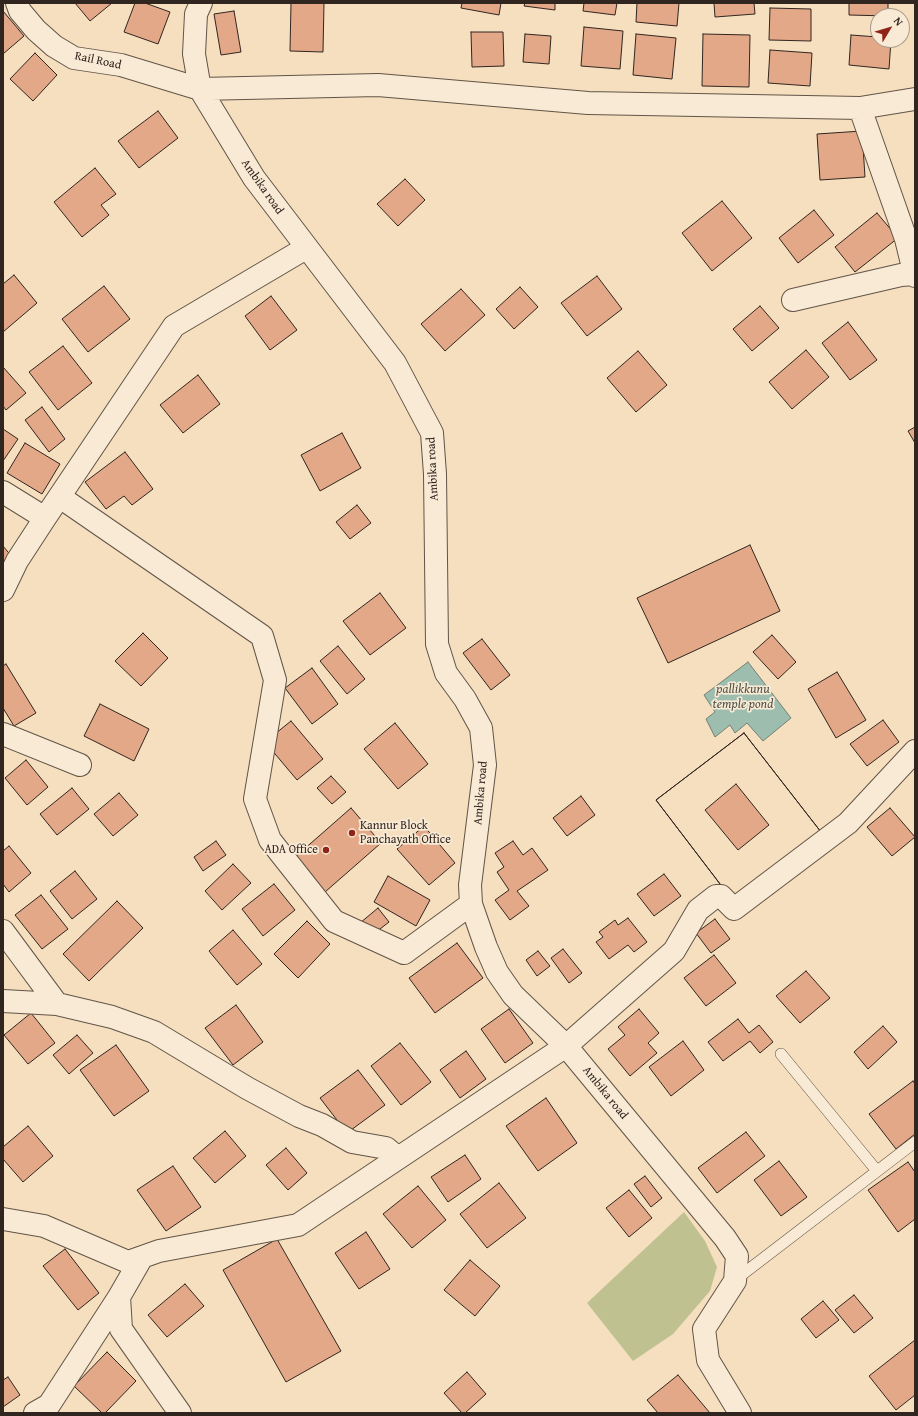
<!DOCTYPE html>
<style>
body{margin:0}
#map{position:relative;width:918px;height:1416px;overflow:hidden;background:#f5dfbf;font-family:"Gentium Book Plus",serif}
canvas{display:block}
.frame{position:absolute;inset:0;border:4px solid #31251f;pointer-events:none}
.north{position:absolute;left:870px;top:8px;width:40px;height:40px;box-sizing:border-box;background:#f8ead5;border:1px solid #a89b8c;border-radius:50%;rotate:52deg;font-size:11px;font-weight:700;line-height:16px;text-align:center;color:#31251f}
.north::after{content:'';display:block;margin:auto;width:14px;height:18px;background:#8f2418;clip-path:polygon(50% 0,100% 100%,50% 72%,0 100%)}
</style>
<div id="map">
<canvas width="918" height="1416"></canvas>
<div class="frame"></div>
<div class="north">N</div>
</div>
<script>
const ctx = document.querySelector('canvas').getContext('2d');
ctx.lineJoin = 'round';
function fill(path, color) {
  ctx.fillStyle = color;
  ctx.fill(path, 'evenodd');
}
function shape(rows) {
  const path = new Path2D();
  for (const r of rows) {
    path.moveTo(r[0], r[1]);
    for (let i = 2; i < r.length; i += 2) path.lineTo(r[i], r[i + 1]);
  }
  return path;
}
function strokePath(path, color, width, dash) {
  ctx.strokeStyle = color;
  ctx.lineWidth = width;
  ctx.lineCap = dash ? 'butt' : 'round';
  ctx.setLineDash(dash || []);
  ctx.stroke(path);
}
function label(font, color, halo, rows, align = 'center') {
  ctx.font = font + ' "Gentium Book Plus",serif';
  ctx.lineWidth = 3.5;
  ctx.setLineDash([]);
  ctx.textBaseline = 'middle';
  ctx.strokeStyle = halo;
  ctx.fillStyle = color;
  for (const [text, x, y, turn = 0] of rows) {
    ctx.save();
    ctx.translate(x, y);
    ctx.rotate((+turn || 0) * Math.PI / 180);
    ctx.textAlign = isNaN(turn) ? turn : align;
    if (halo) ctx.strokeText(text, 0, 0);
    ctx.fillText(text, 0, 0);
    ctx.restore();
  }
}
fill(shape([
 [684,1212,705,1241,717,1267,710,1291,673,1334,633,1361,587,1303]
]), '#bfc190');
const water = shape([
 [748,662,791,718,763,741,747,723,735,733,730,725,715,737,706,719,715,712,704,695,748,662]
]);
fill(water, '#9dbdae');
strokePath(water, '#728075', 1);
const building = shape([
 [75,3,112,3,90,21,75,3],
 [135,3,145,3,170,12,158,44,124,32,135,3],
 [291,3,324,3,323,52,290,51,291,3],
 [462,3,501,3,499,15,461,8,462,3],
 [525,3,555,3,555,10,524,6,525,3],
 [584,3,617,3,615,15,583,11,584,3],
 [637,3,679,3,677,26,636,22,637,3],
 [714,3,754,3,755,14,715,17,714,3],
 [849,3,888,3,888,16,849,15,849,3],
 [770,8,811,9,811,41,769,40,770,8],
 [3,11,24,36,3,54,3,11],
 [234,11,241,52,221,55,214,14,234,11],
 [584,27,623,31,620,69,581,66,584,27],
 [471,32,503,32,504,66,472,67,471,32],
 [525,34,551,36,549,64,523,62,525,34],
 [636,34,676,38,672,79,633,75,636,34],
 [703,34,750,35,749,87,702,86,703,34],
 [851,35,878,37,878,40,891,40,889,69,849,65,851,35],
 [770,50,812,53,810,86,768,83,770,50],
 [35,53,57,75,33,101,10,79,35,53],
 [158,111,178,138,139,168,118,141,158,111],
 [862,131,865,177,820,180,817,134,862,131],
 [95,168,116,194,101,205,109,215,82,237,54,202,95,168],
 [405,179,425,200,398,226,377,204,405,179],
 [722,201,752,238,712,271,682,233,722,201],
 [814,210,834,235,798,263,779,238,814,210],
 [877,213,898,238,855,272,835,247,877,213],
 [14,275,37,303,3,332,3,284,14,275],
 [597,276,622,309,587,336,561,303,597,276],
 [104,286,130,319,88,352,62,319,104,286],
 [520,287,538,307,514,329,496,309,520,287],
 [461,289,485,315,445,351,421,324,461,289],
 [271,296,297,330,270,350,245,316,271,296],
 [760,306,779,328,752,351,733,329,760,306],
 [848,322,877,360,850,380,822,343,848,322],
 [63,346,92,383,58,410,29,372,63,346],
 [806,350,829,377,792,409,769,382,806,350],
 [638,351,667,385,636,412,607,378,638,351],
 [3,367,26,393,6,410,3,406,3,367],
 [198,375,220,404,183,433,160,405,198,375],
 [42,407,65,439,49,452,25,420,42,407],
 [915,427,915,443,908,431,915,427],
 [3,429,18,439,3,461,3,429],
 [342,433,361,468,320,491,301,455,342,433],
 [25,443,60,464,42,494,7,473,25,443],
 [125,452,153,489,132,505,124,496,106,509,85,482,125,452],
 [357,505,371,523,350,539,336,522,357,505],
 [750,545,780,611,668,663,637,598,750,545],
 [3,546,13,558,3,567,3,546],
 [380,593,406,628,370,655,343,621,380,593],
 [143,633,168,658,141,686,115,661,143,633],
 [772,635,796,662,778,679,753,652,772,635],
 [482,639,510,675,491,690,463,653,482,639],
 [338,646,365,679,347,694,320,661,338,646],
 [6,664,36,713,14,726,3,708,3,666,6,664],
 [312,668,338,704,312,724,285,688,312,668],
 [837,672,866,720,836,738,808,689,837,672],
 [100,704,149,729,134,761,84,736,100,704],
 [883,720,899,742,867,766,850,744,883,720],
 [291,721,323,759,297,780,265,742,291,721],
 [395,723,428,764,398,789,364,749,395,723],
 [744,733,821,832,733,901,656,800,744,733],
 [736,784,769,825,738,850,705,810,736,784],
 [744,733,821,832,733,901,656,800,744,733],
 [26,760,48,787,27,805,5,778,26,760],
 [331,776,346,792,332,804,317,788,331,776],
 [72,788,89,809,57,835,40,814,72,788],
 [119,793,138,815,113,836,94,814,119,793],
 [581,796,595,815,567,836,553,818,581,796],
 [351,808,381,843,325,892,294,858,351,808],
 [890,808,915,837,892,856,867,827,890,808],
 [424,826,455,863,429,885,397,849,424,826],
 [216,841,226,855,203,871,194,857,216,841],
 [513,841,523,855,532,848,548,870,517,891,529,906,510,920,495,900,509,890,497,872,504,867,495,853,513,841],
 [9,846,31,873,9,892,3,884,3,851,9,846],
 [233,864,251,883,222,910,205,891,233,864],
 [75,871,97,899,72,919,50,891,75,871],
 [664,874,681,896,654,916,637,894,664,874],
 [388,876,430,900,416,926,374,902,388,876],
 [274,884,295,910,263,936,242,909,274,884],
 [41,895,68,929,42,949,15,915,41,895],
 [117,901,143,928,89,981,63,954,117,901],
 [378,908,389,922,371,936,360,923,378,908],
 [628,918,647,942,634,952,628,945,609,959,596,942,603,937,599,932,615,920,618,925,628,918],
 [715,919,730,939,711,953,696,933,715,919],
 [307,921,330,944,298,978,274,954,307,921],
 [233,930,262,964,237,985,209,951,233,930],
 [457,943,483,978,435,1013,409,978,457,943],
 [563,949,582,973,569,983,551,958,563,949],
 [538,951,550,966,537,976,526,960,538,951],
 [714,955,736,983,706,1006,684,978,714,955],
 [806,971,830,998,800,1023,776,996,806,971],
 [236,1005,263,1042,233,1065,205,1028,236,1005],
 [509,1009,533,1043,505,1063,481,1029,509,1009],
 [639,1009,659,1033,648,1043,657,1053,630,1076,608,1049,625,1035,618,1027,639,1009],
 [31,1013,55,1043,28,1064,4,1035,31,1013],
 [738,1019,749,1033,759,1025,773,1042,760,1053,750,1041,723,1061,708,1042,738,1019],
 [883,1026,897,1042,868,1069,854,1052,883,1026],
 [77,1035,93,1053,69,1074,53,1055,77,1035],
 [683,1041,704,1070,671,1096,649,1067,683,1041],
 [400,1043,431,1082,401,1105,371,1066,400,1043],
 [116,1045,149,1091,114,1116,80,1070,116,1045],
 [466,1051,486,1079,460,1098,440,1070,466,1051],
 [358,1070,385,1105,347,1133,320,1098,358,1070],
 [913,1081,915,1084,915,1134,896,1149,869,1114,913,1081],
 [546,1098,577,1143,538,1171,506,1126,546,1098],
 [28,1126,53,1156,23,1182,3,1159,3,1147,28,1126],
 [225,1131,246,1156,215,1183,193,1158,225,1131],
 [746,1132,765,1156,717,1193,698,1168,746,1132],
 [286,1148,307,1173,288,1190,266,1165,286,1148],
 [465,1155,481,1179,448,1202,431,1177,465,1155],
 [779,1161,807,1197,781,1216,754,1180,779,1161],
 [908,1162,915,1172,915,1219,898,1232,868,1190,908,1162],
 [173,1166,201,1207,166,1231,137,1190,173,1166],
 [645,1176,662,1198,651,1207,634,1184,645,1176],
 [499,1183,526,1218,487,1248,460,1214,499,1183],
 [418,1186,446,1220,412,1248,383,1214,418,1186],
 [629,1190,652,1218,629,1237,606,1208,629,1190],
 [366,1232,390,1269,359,1289,335,1253,366,1232],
 [277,1239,341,1351,286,1382,223,1270,277,1239],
 [65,1249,99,1293,78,1310,43,1266,65,1249],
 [470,1260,500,1286,475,1316,444,1290,470,1260],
 [185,1284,204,1306,167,1337,148,1315,185,1284],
 [854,1295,873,1318,854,1333,835,1310,854,1295],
 [823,1301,839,1320,816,1338,801,1319,823,1301],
 [915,1340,915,1395,896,1410,869,1376,915,1340],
 [107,1352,136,1381,105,1413,102,1413,74,1386,107,1352],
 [467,1372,486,1394,465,1413,462,1413,444,1393,467,1372],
 [678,1375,710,1413,658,1413,647,1400,678,1375],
 [8,1377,20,1395,3,1407,3,1380,8,1377]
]);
fill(building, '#e2a888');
strokePath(building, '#31251f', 1);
const service = shape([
 [781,1054,877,1171],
 [735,1280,915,1142]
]);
const minor = shape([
 [17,3,20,11,36,30,54,46,74,58,121,65,200,89,378,85,588,103,860,108,915,99],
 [201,3,196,14,194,54,200,89,254,178,395,363,432,433,435,474,437,644,446,673,465,699,481,728,485,765,470,885,471,904,486,947,497,972,513,995,566,1046,725,1238,737,1256,735,1281,704,1329,708,1360,740,1413],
 [860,108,906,239,915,276],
 [793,300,901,275,915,274],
 [3,492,45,518],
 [60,497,262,636,275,680,255,799,270,840,334,921,404,953,471,904],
 [3,590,17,561,45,518,174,326,306,248],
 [3,734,80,765],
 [3,931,57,1004],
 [3,1001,57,1004,112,1017,154,1032,247,1088,299,1116,322,1125,352,1142,386,1148,398,1158],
 [3,1219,44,1226,128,1262,159,1251,298,1225,566,1046,674,951,698,910,716,896,721,896,734,909,848,823,915,751],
 [142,1257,119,1297,121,1329,180,1413],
 [35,1413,49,1405,119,1297]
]);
strokePath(service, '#625447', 12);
strokePath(minor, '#625447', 24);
strokePath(service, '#f8ead5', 11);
strokePath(minor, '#f8ead5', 22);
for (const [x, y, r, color] of [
 [352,833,4,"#8f2418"],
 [326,850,4,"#8f2418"]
]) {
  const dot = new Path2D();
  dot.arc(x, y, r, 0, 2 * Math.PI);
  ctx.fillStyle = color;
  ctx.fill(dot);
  strokePath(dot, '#f8ead5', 1.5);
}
label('12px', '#31251f', '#f8ead5', [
 ["Rail Road",98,61,12],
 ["Ambika road",262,187,55],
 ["Ambika road",433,469,-93],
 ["Ambika road",481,793,-85],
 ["Ambika road",605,1093,51]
]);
label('12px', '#31251f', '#f8ead5', [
 ["Kannur Block",360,826],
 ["Panchayath Office",360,840],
 ["ADA Office",318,850,"right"]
], 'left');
label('italic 13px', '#51534a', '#f8ead5', [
 ["pallikkunu",743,690],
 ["temple pond",743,705]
]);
</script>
